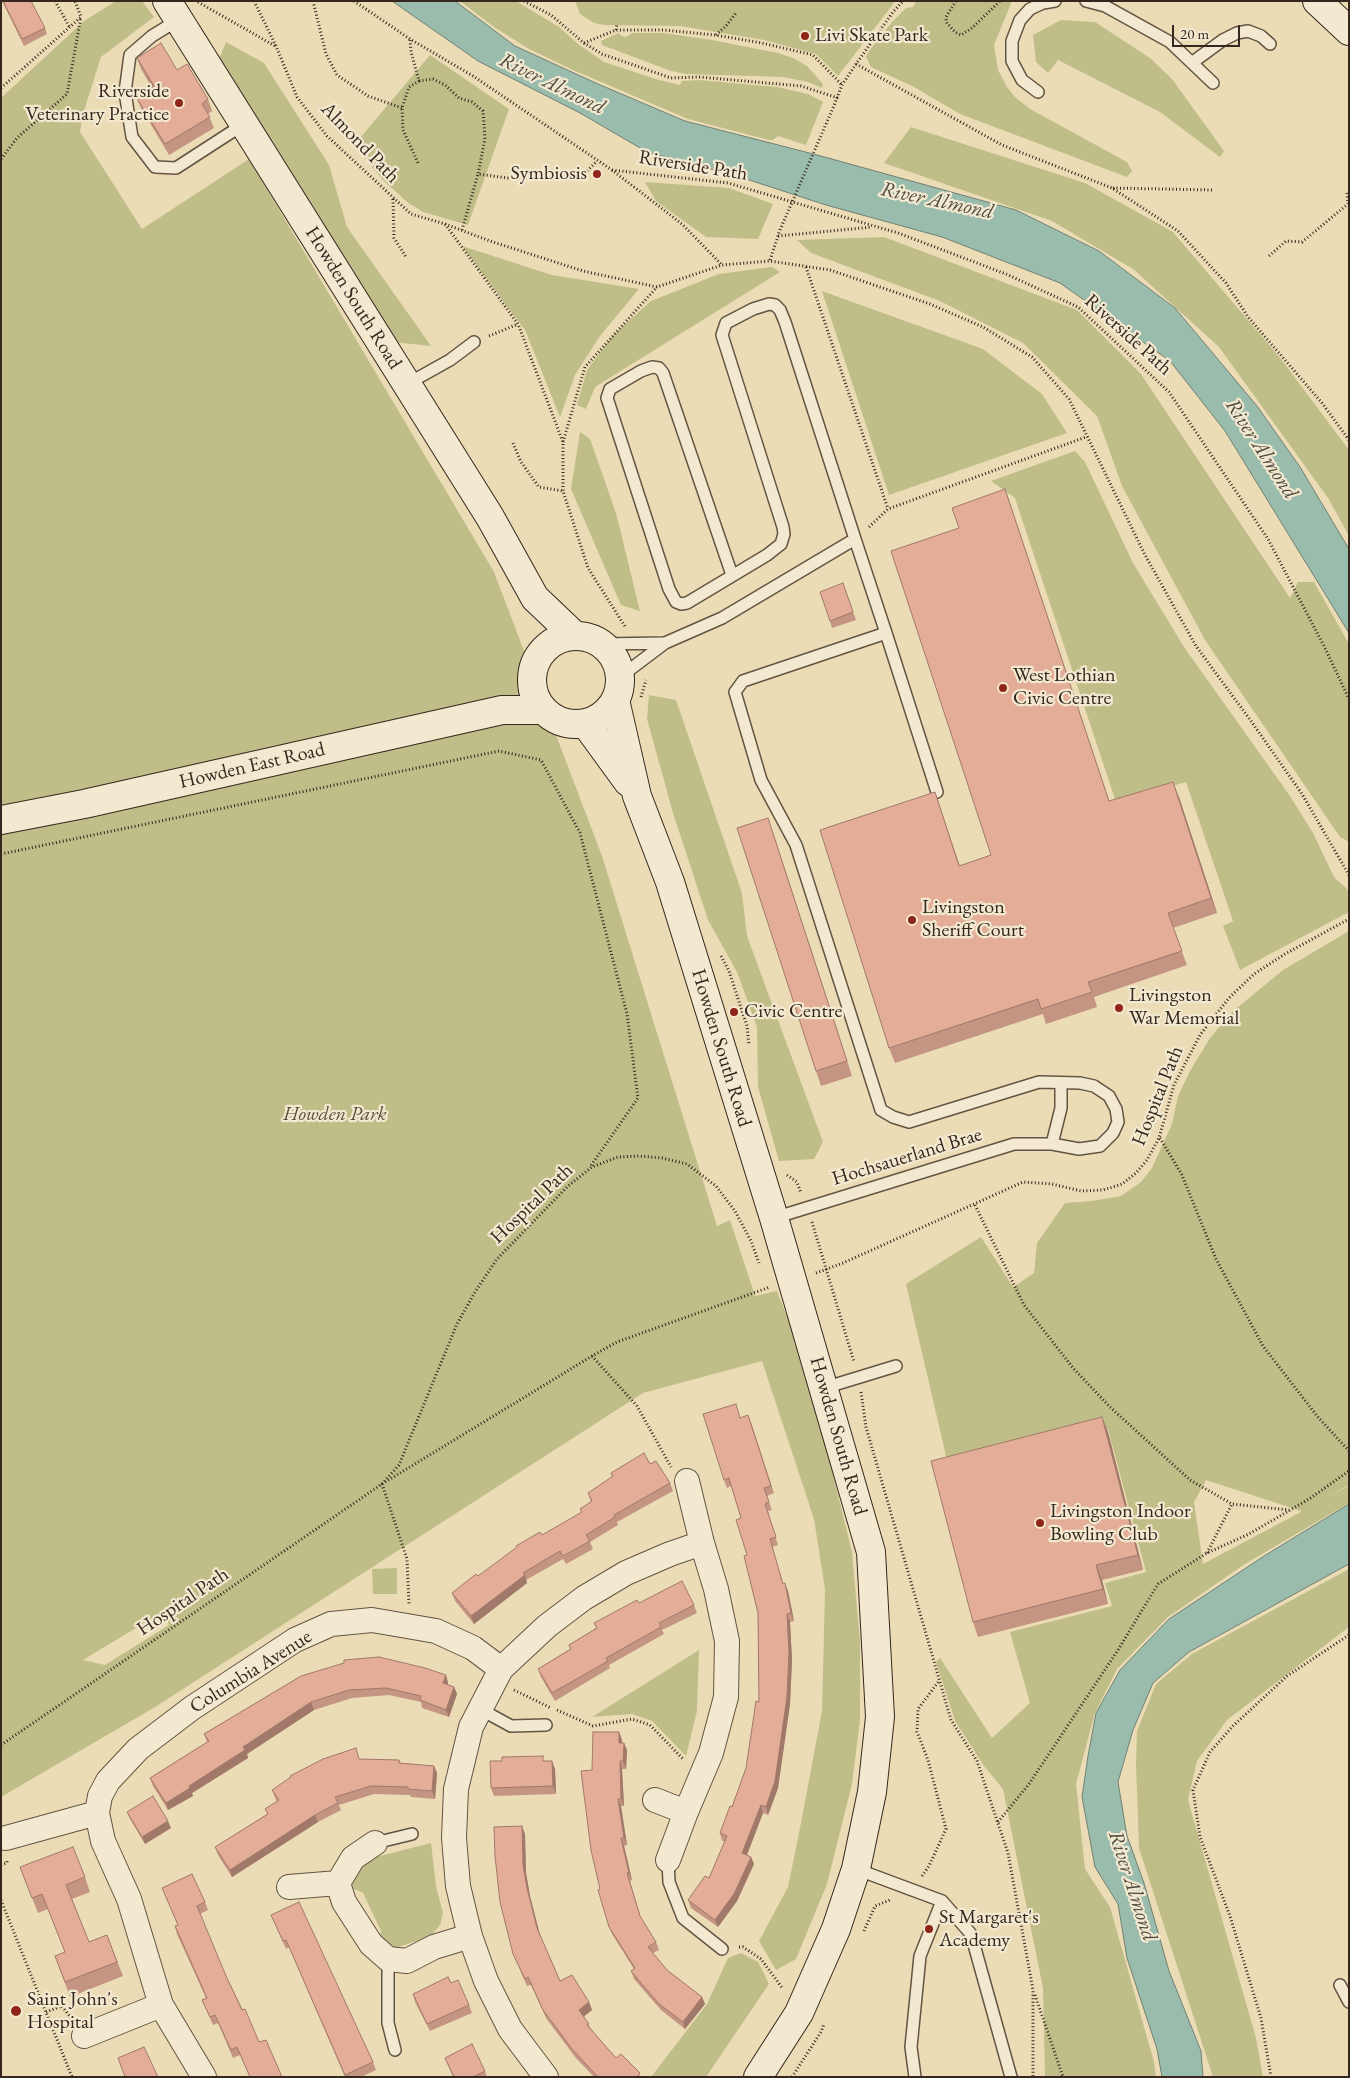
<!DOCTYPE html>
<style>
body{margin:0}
#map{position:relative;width:1350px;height:2078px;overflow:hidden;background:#ecdcb6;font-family:"EB Garamond",serif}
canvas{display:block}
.frame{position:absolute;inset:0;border:2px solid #35271d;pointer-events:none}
.scale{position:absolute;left:1172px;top:25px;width:68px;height:22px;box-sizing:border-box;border:2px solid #35271d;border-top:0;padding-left:6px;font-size:15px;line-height:18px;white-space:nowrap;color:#35271d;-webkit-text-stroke:4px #f3e8d0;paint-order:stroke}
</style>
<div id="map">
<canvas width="1350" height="2078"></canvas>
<div class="frame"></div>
<div class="scale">20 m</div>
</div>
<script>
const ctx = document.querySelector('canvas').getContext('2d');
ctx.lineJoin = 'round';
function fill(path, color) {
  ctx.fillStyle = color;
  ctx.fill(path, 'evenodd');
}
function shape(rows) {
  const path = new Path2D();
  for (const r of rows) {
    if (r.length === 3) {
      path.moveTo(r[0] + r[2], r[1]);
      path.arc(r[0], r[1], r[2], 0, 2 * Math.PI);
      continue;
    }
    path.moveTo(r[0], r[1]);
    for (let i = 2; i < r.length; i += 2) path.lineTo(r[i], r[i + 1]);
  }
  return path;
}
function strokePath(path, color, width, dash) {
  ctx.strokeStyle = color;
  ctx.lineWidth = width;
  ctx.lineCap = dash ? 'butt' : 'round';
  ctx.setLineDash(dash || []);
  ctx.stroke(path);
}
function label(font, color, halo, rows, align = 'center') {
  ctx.font = font + ' "EB Garamond",serif';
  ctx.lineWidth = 4.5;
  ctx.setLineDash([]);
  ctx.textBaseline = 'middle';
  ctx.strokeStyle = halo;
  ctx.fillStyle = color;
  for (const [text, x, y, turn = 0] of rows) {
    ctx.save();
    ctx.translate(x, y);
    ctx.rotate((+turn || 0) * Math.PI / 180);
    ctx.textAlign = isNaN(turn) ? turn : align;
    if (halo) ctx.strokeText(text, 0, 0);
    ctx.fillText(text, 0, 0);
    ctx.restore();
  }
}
fill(shape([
 [116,1,142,1,154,17,101,57,83,114,80,132,142,229,249,159,494,572,602,856,717,1226,730,1220,755,1296,777,1291,797,1342,824,1438,852,1552,860,1642,860,1720,852,1784,827,1884,796,1959,776,1970,759,1941,788,1887,801,1823,822,1711,825,1589,814,1519,762,1361,643,1393,155,1707,1,1797,1,98,84,21],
 [164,1611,169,1625,105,1665,83,1660],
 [460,1,516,1,559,27,578,44,604,62,659,80,680,85,682,81,699,80,777,87,808,94,823,102,806,145,778,136,773,140,769,140,688,119,573,70,529,49,494,27],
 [575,1,892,1,894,3,838,76,816,54,764,40,680,26,604,25,594,23,580,14],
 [916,1,1012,1,994,45,998,70,1007,87,1015,97,1030,109,1127,162,1132,171,1127,177,960,114,914,87,871,67,866,57,869,51,892,22,906,8,913,7],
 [1061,20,1095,22,1150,58,1172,79,1224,151,1220,157,1160,112,1058,60,1048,73,1036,62,1033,35],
 [619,33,621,36,626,37,632,33,663,33,712,40,778,53,793,58,807,66,823,84,822,88,808,82,783,77,686,74,671,71,602,45,601,41],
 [226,42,264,63,329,165,347,227,431,346,393,342,219,59],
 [430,55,509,109,468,225,423,212,407,202,383,180,354,145],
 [911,127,1085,183,1173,232,1281,359,1349,450,1349,536,1328,498,1219,347,1133,269,1052,221,884,163],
 [645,182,729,188,773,204,758,239,706,237,656,201],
 [884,237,1077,310,1141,374,1290,598,1298,582,1314,582,1349,644,1349,842,1340,837,1205,640,1122,486,1097,416,1023,343,940,301,811,253,797,240],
 [462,246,552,275,639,289,600,336,575,375,560,417,525,330],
 [772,267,780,272,595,387,586,409,577,405,587,370,613,335,651,301,719,274],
 [822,291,983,349,1042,394,1067,433,889,495],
 [580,432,590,439,616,513,640,611,621,605,571,489],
 [1075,451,1085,462,1133,563,1184,647,1290,796,1313,833,1334,877,1347,889,1349,894,1349,912,1240,970,1223,926,1233,921,1186,782,1116,802,1015,498,991,481],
 [649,695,676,700,742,893,747,936,823,1142,814,1159,779,1161,758,1087,757,1027,737,972,708,920,673,813,647,719],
 [1349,931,1349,1485,1327,1497,1349,1486,1349,1503,1245,1564,1168,1617,1117,1669,1095,1713,1076,1784,1085,1869,1110,1907,1154,2062,1156,2077,1045,2077,1043,1988,1003,1789,984,1766,955,1721,936,1662,940,1658,992,1738,1030,1703,1010,1632,1112,1606,1105,1583,1146,1572,1108,1429,949,1469,906,1284,981,1237,1013,1287,1034,1273,1037,1243,1065,1203,1092,1201,1121,1196,1141,1182,1152,1168,1172,1124,1178,1096,1190,1071,1210,1038,1232,1012,1283,970],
 [1206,1480,1301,1511,1301,1512,1203,1564,1194,1502],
 [397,1568,397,1594,373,1594,372,1569],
 [1349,1569,1349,1627,1227,1720,1197,1761,1188,1800,1256,2038,1263,2077,1213,2077,1139,1848,1136,1764,1137,1731,1156,1684,1192,1654],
 [699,1650,697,1711,686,1756,652,1721,632,1714,592,1717],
 [431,1843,436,1886,443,1913,440,1925,431,1936,390,1950,379,1939,381,1931,363,1893,354,1889,352,1881,368,1859],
 [741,1953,758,1962,769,1984,706,2077,651,2077,707,2004,728,1958]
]), '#bfbe89');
const water = shape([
 [392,1,455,1,515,46,598,84,685,121,821,156,1016,210,1099,251,1175,308,1257,406,1300,467,1349,549,1349,633,1225,431,1170,361,1060,283,942,237,826,205,737,176,647,152,580,113,478,61,392,1],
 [1349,1504,1349,1564,1189,1652,1153,1683,1133,1730,1118,1782,1127,1836,1144,1883,1169,1971,1201,2051,1203,2077,1162,2077,1157,2049,1127,1958,1118,1904,1095,1867,1082,1797,1088,1756,1096,1713,1120,1670,1169,1619,1264,1556,1349,1504]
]);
fill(water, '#99bcac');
strokePath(water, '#718073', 1);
const lane = shape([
 [1086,1,1105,6,1170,42,1213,83],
 [178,20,152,36,130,55,125,92,132,137,155,167,176,168,244,124],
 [1193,62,1223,40,1237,33,1248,31,1261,36,1270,44],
 [1038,92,1022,80,1012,61,1012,41,1020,20,1030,9,1043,3,1055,1],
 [407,384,450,360,474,342],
 [855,539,886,633],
 [602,644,664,643],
 [620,677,665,643,722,618,855,539,785,322,780,310,775,305,769,304,753,309,726,323,722,335,783,527,784,534,781,544,767,555,687,603,681,604,676,602,669,589,607,398,610,389,641,371,652,367,659,368,663,373,732,575],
 [1052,1144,1061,1108,1061,1084],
 [774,1218,1014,1144,1052,1144,1079,1149,1100,1146,1113,1133,1118,1122,1116,1109,1109,1096,1094,1086,1080,1083,1039,1082,909,1122,893,1117,881,1110,796,845,761,780,735,692,743,681,886,633,937,792],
 [824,1388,896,1366],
 [480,1709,511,1726,546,1725],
 [375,1843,412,1834],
 [668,1860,669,1882,683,1918,722,1949],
 [856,1869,942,1901,971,1934,1011,2077],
 [388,1959,388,2023,395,2050],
 [1340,1985,1349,2002],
 [915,2077,911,2047,920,1956,942,1901]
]);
const street = shape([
 [655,1800,686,1812],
 [6,1838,97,1813],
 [375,1843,353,1858,338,1883,344,1902,371,1944,388,1959,407,1961,434,1947,470,1936],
 [668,1860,686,1812,711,1753,726,1697,727,1641,716,1589,702,1543],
 [289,1887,338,1883],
 [84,2036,161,2005],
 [204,2077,161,2005,129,1899,103,1841,97,1813,100,1796,108,1781,138,1749,192,1708,295,1640,331,1624,372,1620,436,1631,473,1648,501,1669],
 [546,2077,510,2029,486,1981,470,1936,458,1886,454,1838,456,1789,471,1727,501,1669,547,1626,584,1598,626,1573,670,1554,702,1543,687,1481]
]);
const secondary = shape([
 [167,1,490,517,535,598,574,635],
 [1317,1,1349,31],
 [576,680,44],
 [615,700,637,796,670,882,774,1218,871,1552,880,1717,872,1792,856,1869,836,1929,799,2013,758,2077],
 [585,723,628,782],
 [1,820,84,804,502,710,543,710]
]);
strokePath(lane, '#635443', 14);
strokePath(street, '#635443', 26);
strokePath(secondary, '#35271d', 30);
strokePath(shape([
 [55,1,70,28],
 [254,1,276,46,297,97,327,136,411,214,445,224,490,241,583,271,657,287,722,265,770,261,830,270,930,304,983,327,1032,357,1069,399,1145,555,1196,646,1251,721,1302,794,1349,875],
 [313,1,326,54,337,75,368,96,402,108],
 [354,1,410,39,473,76,612,170,682,224,722,265],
 [524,1,551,15,584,43,602,54,671,78,699,77,801,86,838,98],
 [956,1,946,17,946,22,955,32,961,35,972,28,1000,1],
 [198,2,275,46],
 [616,30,617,24],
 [716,35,726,26,736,13],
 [410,40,411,52,419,81,409,87,402,108,403,130,419,165],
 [584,43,616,30,664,30,715,35,762,43,813,55,842,85],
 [856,64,1002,145,1112,188,1178,231,1226,283,1248,317,1322,403,1349,440],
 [419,81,433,79,445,85,459,98,472,102,483,111,485,139,478,174,507,178,557,178,587,171,597,161],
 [1,88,81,17,75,1],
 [833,108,842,85,856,64,893,12,903,1],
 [1,159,17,138,67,94,81,17],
 [612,170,728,183,898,233,1006,274,1078,307,1169,392,1268,539,1325,648,1349,699],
 [1113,188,1213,190],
 [393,199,394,238,406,257],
 [445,224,518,324,563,442,563,491,588,568,626,628],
 [462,230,478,174],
 [778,236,872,227],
 [1269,256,1286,241,1302,242,1348,204,1347,192,1349,191],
 [770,260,780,230],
 [806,267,888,509],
 [489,336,518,324],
 [563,442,585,367,657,287],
 [513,443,521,462,539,487,563,491],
 [869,527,888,509,1086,437],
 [641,697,646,680],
 [1,854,499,751,541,760,580,833,627,1014,638,1098,590,1167],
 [721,956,729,971,747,1026,749,1045],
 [1160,1138,1182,1175,1216,1259,1263,1346,1317,1416,1349,1451],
 [787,1175,797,1182,801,1193],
 [975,1205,1024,1305,1073,1368,1110,1407,1190,1480,1232,1504,1289,1510],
 [812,1222,854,1362],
 [816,1273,843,1263,1023,1182,1052,1184,1081,1191,1103,1190,1122,1184,1136,1173,1147,1160,1159,1138,1174,1085,1200,1035,1229,998,1254,974,1285,954,1349,919],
 [592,1356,637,1406,671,1467],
 [861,1392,866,1427,951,1720,977,1761,1008,1853,1033,1990,1033,2077],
 [382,1484,399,1465,457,1324,475,1292,497,1259,568,1186,592,1167,618,1157,639,1156,662,1158,687,1164,716,1186,735,1211,751,1241,759,1263],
 [382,1484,407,1559,409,1604],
 [1207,1553,1232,1504],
 [514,1690,551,1708],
 [557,1710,593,1726,632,1719,650,1725,683,1759],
 [1,1745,382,1484,592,1356,617,1342,770,1287],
 [998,1822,1029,1784,1118,1650,1158,1584,1207,1553,1249,1534,1309,1499,1349,1471],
 [1,1865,7,1863,7,1859],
 [922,1876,929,1866,946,1829,928,1760,917,1732,918,1709,939,1681],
 [1,1900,72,2077],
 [864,1931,875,1906,890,1900],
 [739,1947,743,1947,761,1959,783,1989],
 [1035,1995,1063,2077],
 [46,2012,62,2006,71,2018],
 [792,2077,821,2032,824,2024],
 [1271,2077,1261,2018,1230,1916,1200,1837,1193,1790,1210,1752,1233,1726,1287,1676,1349,1635]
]), '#35271d', 3, [1, 2.5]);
strokePath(lane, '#f3e8d0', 11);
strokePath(street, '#f3e8d0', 24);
strokePath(secondary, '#f3e8d0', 28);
strokePath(shape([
 [780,230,833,108]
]), '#35271d', 3, [1, 2.5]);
fill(shape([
 [2,1,31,1,45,28,47,34,24,46],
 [137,58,177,70,208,99,212,111,208,114,214,128,169,155,141,108,136,97,152,88,141,69],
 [1005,489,1109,801,1179,797,1217,913,1173,928,1187,965,1094,997,1097,1007,1046,1024,1043,1014,895,1063,889,1048,940,807,960,866,991,855,959,528],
 [843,583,856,620,832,628,830,621],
 [773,833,852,1076,821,1086,816,1071],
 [740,1417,751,1422,774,1493,767,1496,772,1510,768,1511,778,1545,772,1547,783,1584,788,1591,794,1621,790,1622,792,1660,790,1704,778,1788,768,1815,763,1813,747,1855,751,1857,754,1864,737,1901,718,1927,691,1908,688,1900,709,1878,725,1841,722,1841,720,1833,732,1807,746,1768,759,1702,758,1613,747,1555,741,1518,731,1486,727,1488,724,1480],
 [1102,1417,1108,1432,1143,1570,1102,1580,1108,1604,978,1637,973,1622],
 [650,1464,670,1483,673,1491,617,1522,618,1525,590,1542,593,1549,566,1564,563,1559,526,1580,527,1583,474,1624,455,1601,452,1593,542,1535,581,1513,580,1509,591,1502,588,1493,612,1477,611,1473],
 [639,1603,694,1605,697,1613,662,1630,664,1634,609,1665,610,1668,555,1701,541,1677,538,1669,570,1649,569,1645,596,1628,594,1623],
 [446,1675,448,1683,448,1685,454,1687,457,1694,449,1717,422,1708,421,1702,389,1695,352,1698,314,1710,247,1754,248,1758,192,1793,193,1796,168,1810,153,1786,150,1778,207,1742,204,1734,301,1676],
 [619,1732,622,1740,622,1743,627,1750,626,1769,622,1769,624,1806,621,1806,627,1845,624,1846,632,1880,630,1881,641,1918,656,1942,659,1950,653,1953,667,1970,702,1997,705,2004,685,2029,661,2010,634,1979,631,1971,634,1969,612,1934,609,1927,600,1889,592,1770],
 [360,1759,399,1760,401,1763,434,1766,437,1773,435,1799,411,1797,410,1795,374,1794,339,1805,341,1810,318,1822,232,1877,218,1855,215,1847,267,1814,265,1809,277,1801,275,1798,272,1790],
 [545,1761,552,1761,555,1769,556,1794,494,1796,491,1788],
 [127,1812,171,1828,145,1844,130,1819],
 [525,1834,526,1873,530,1896,539,1932,560,1981,589,2002,592,2010,583,2016,591,2029,616,2058,642,2077,594,2077,575,2057,546,2018,531,1985,527,1986,513,1954],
 [20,1867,85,1877,90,1892,72,1899,89,1942,107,1935,123,1976,70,1997,55,1956,65,1952,48,1909,38,1913],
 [162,1888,205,1902,208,1910,200,1914,226,1976,259,2042,282,2077,250,2077,240,2055,233,2058,218,2023,213,2025,205,2007,202,2000,206,1998,177,1934,175,1926,178,1925],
 [271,1915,373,2062,376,2070,361,2077,345,2077,289,1947,286,1949],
 [451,1983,469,2005,472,2013,430,2031,415,2002,413,1994],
 [445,2058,485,2071,487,2077,453,2077]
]), '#c49582');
fill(shape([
 [1173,782,1179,797,1217,913,1211,898],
 [768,818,773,833,852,1076,847,1061],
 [1102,1417,1108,1432,1143,1570,1138,1555],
 [1096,1565,1102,1580,1108,1604,1103,1589],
 [525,1575,527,1583,474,1624,471,1616],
 [785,1583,788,1591,794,1621,791,1613],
 [787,1614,790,1622,792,1660,790,1704,778,1788,768,1815,766,1807],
 [446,1675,448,1683,446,1691,443,1683],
 [454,1687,457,1694,449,1717,446,1710],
 [311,1702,314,1710,247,1754,248,1758,192,1793,193,1796,168,1810,166,1803,243,1747],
 [619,1732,622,1740,622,1750,619,1743],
 [624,1743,627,1750,626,1769,623,1761],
 [552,1761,555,1769,556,1794,553,1786],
 [620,1761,622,1769,624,1806,621,1798],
 [434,1766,437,1773,435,1799,432,1791],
 [618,1799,621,1806,627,1845,624,1838],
 [761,1805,763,1813,745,1860,742,1853],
 [315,1815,318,1822,232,1877,230,1870],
 [168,1821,171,1828,145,1844,142,1837],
 [522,1826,525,1834,526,1873,530,1896,540,1935,537,1928,527,1888,523,1865],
 [621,1838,624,1846,632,1880,629,1873],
 [751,1857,754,1864,737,1901,718,1927,715,1920],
 [702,1997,705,2004,685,2029,683,2022],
 [589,2002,592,2010,582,2018,579,2010]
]), '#a0796a');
const building = shape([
 [3,1,31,1,45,28,22,39,3,1],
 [161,43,177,70,187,64,208,99,202,104,210,117,165,144,136,97,154,86,137,58,161,43],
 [1005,489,1109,801,1173,782,1211,898,1168,913,1182,951,1088,982,1092,992,1041,1009,1038,999,889,1048,820,830,935,792,959,866,991,855,891,551,959,528,952,508,1005,489],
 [843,583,853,612,830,621,820,592,843,583],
 [768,818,847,1061,816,1071,737,828,768,818],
 [736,1404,740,1418,748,1415,771,1486,764,1488,769,1502,765,1504,776,1537,770,1539,783,1584,785,1583,791,1613,787,1614,789,1652,787,1697,775,1781,766,1807,761,1805,742,1853,751,1857,734,1894,715,1920,688,1900,705,1876,709,1878,727,1836,720,1833,730,1806,732,1807,746,1768,756,1701,759,1702,758,1613,744,1556,747,1555,736,1520,741,1518,729,1478,724,1480,703,1414,736,1404],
 [1102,1417,1138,1555,1096,1565,1103,1589,973,1622,931,1461,1102,1417],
 [644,1453,650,1464,656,1461,670,1483,614,1515,615,1517,586,1535,590,1541,563,1556,560,1551,523,1573,525,1575,471,1616,452,1593,476,1574,478,1576,517,1547,516,1546,540,1532,542,1535,582,1512,580,1509,592,1501,588,1493,613,1476,611,1473,644,1453],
 [682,1581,694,1605,659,1623,661,1627,606,1658,608,1661,552,1693,538,1669,571,1649,569,1645,597,1628,594,1623,637,1600,639,1603,682,1581],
 [379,1657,425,1668,446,1675,443,1683,454,1687,446,1710,420,1700,421,1696,386,1688,349,1690,311,1702,243,1747,245,1750,189,1786,190,1788,166,1803,150,1778,209,1741,204,1734,301,1676,344,1663,344,1660,379,1657],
 [593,1732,619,1732,619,1743,624,1743,623,1761,620,1761,621,1798,618,1799,624,1838,621,1838,629,1873,627,1873,640,1916,656,1942,648,1947,667,1970,702,1997,683,2022,658,2003,631,1971,635,1968,609,1927,598,1890,600,1889,591,1850,581,1771,592,1770,593,1732],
 [356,1748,359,1759,399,1760,399,1763,434,1766,432,1791,408,1789,408,1787,371,1786,335,1797,338,1803,315,1815,230,1870,215,1847,268,1814,265,1809,279,1800,272,1790,291,1777,290,1776,323,1759,356,1748],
 [543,1756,543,1761,552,1761,553,1786,491,1788,490,1761,502,1761,502,1757,543,1756],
 [153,1796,168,1821,142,1837,127,1812,153,1796],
 [522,1826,523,1865,527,1888,537,1928,560,1981,572,1975,589,2002,579,2010,589,2024,587,2025,616,2058,621,2054,640,2073,637,2077,598,2077,572,2049,543,2010,528,1977,525,1979,513,1954,500,1902,495,1856,494,1827,522,1826],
 [73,1847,85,1877,66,1885,89,1942,107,1935,117,1962,65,1982,55,1956,65,1952,42,1894,32,1898,20,1867,73,1847],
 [192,1874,205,1902,197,1906,226,1976,242,2010,245,2009,259,2042,266,2040,282,2077,250,2077,237,2047,231,2050,215,2015,210,2017,202,2000,207,1998,175,1926,178,1925,162,1888,192,1874],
 [299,1902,373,2062,345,2075,286,1940,283,1941,271,1915,299,1902],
 [448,1977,451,1983,458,1980,469,2005,427,2024,413,1994,448,1977],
 [472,2044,485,2071,473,2077,454,2077,445,2058,472,2044],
 [144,2047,158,2077,125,2077,118,2058,144,2047]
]);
fill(building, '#e4ad97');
strokePath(building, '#a0796a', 1);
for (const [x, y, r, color] of [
 [805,36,5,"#8f2418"],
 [179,103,5,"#8f2418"],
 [597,174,5,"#8f2418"],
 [1003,688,5,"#8f2418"],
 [912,920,5,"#8f2418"],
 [1119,1008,5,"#8f2418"],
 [734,1012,5,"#8f2418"],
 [1040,1523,5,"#8f2418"],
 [929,1929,5,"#8f2418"],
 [16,2011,6,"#8f2418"]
]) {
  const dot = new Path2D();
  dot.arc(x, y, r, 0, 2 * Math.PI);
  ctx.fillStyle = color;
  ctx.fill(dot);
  strokePath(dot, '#f3e8d0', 2);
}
label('20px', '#35271d', '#f3e8d0', [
 ["Livi Skate Park",815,36],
 ["Riverside",169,92,"right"],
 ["Veterinary Practice",169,115,"right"],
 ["Symbiosis",587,174,"right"],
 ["West Lothian",1013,676],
 ["Civic Centre",1013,699],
 ["Livingston",922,908],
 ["Sheriff Court",922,931],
 ["Livingston",1129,996],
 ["War Memorial",1129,1019],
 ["Civic Centre",744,1012],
 ["Livingston Indoor",1050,1512],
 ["Bowling Club",1050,1535],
 ["St Margaret's",939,1918],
 ["Academy",939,1941],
 ["Saint John's",27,2000],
 ["Hospital",27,2023]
], 'left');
label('20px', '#35271d', '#f3e8d0', [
 ["Almond Path",360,143,46],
 ["Riverside Path",693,166,9],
 ["Howden South Road",353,298,58],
 ["Riverside Path",1128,335,42],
 ["Howden East Road",252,766,-13],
 ["Howden South Road",721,1048,73],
 ["Hospital Path",1158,1096,-68],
 ["Hochsauerland Brae",907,1157,-17],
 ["Hospital Path",532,1204,-44],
 ["Howden South Road",838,1436,74],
 ["Hospital Path",183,1602,-34],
 ["Columbia Avenue",251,1672,-32]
]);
label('italic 20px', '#584d38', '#f3e8d0', [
 ["Howden Park",335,1115]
]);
label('italic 21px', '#4e4c41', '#f3e8d0', [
 ["River Almond",552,84,26],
 ["River Almond",937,201,12],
 ["River Almond",1261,449,57],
 ["River Almond",1132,1886,72]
]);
</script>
